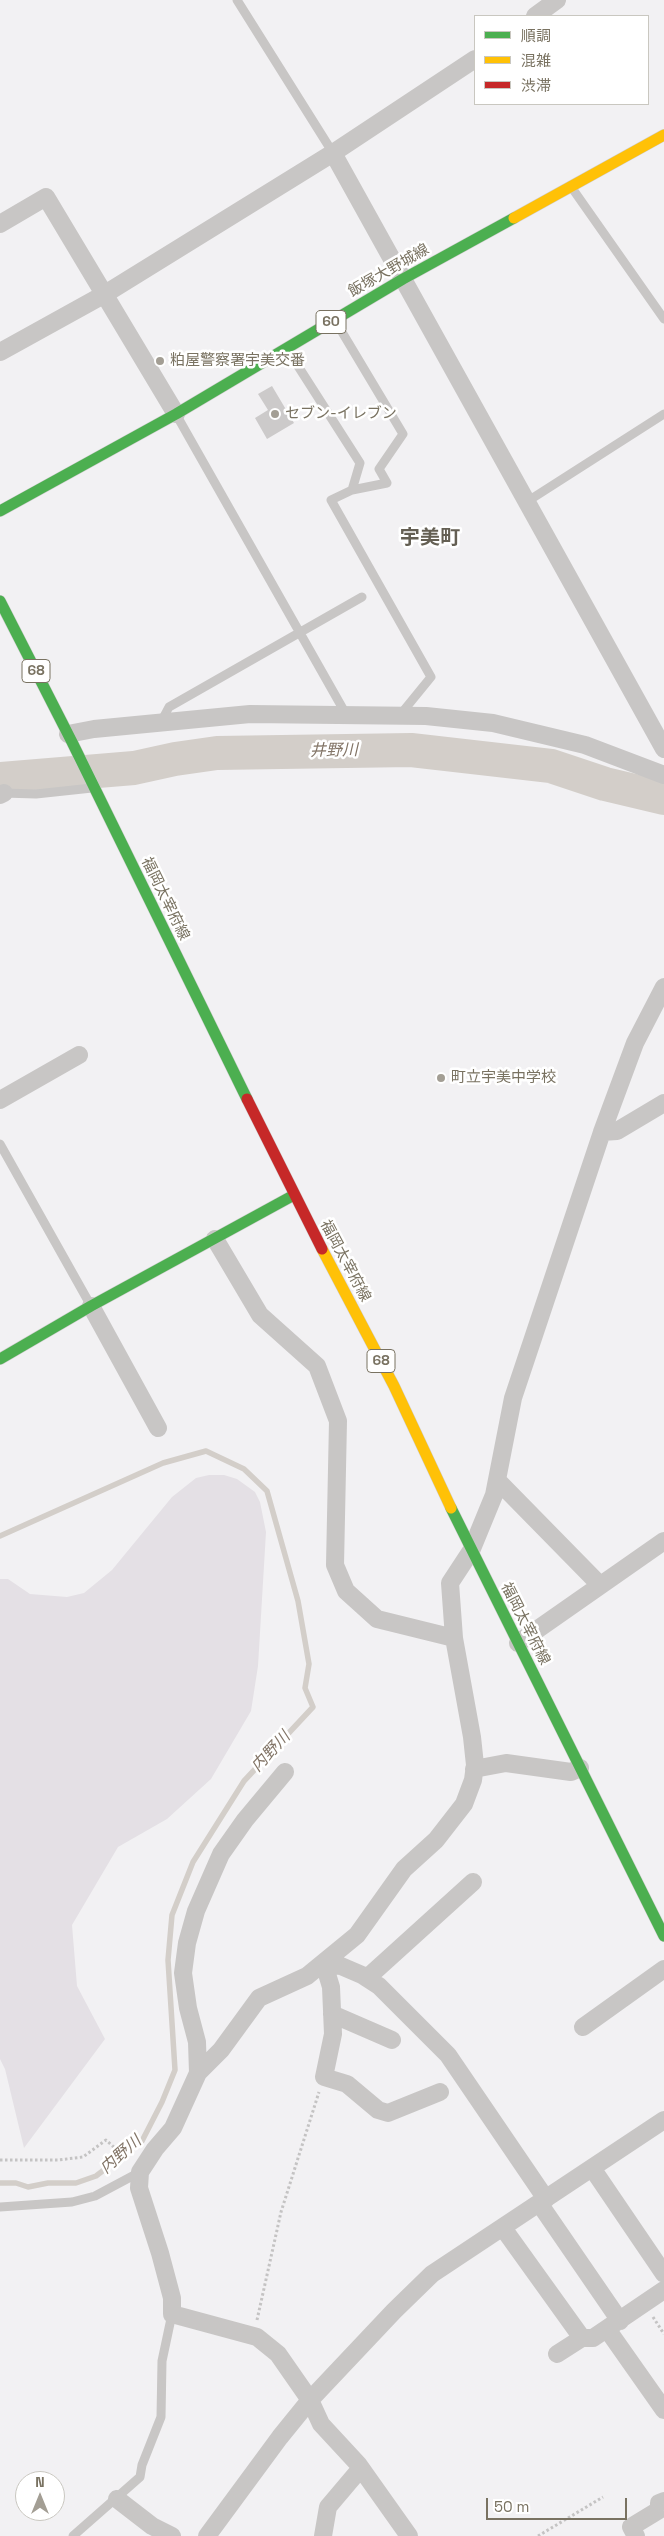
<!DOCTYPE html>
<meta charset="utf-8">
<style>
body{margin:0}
#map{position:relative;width:664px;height:2536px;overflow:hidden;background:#f2f1f3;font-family:"Space Grotesk","Noto Sans JP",sans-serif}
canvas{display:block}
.legend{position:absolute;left:474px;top:15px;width:175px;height:90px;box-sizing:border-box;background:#fff;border:1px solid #c9c7c0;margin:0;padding:6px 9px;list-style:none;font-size:15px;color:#797261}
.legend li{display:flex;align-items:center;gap:10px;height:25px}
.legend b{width:25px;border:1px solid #c9c7c0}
.north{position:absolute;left:15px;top:2471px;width:50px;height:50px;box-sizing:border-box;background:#fff;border:1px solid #c9c7c0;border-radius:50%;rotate:0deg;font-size:14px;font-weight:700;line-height:20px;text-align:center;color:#797261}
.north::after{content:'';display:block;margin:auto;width:18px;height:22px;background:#a39e94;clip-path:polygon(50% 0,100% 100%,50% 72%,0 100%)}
.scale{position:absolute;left:486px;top:2498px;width:141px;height:22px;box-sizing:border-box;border:2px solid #797261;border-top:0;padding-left:6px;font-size:15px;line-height:18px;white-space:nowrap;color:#797261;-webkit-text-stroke:4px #fff;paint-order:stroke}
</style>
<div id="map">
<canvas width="664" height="2536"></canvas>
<ul class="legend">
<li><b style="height:6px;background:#4caf50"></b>順調</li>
<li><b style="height:6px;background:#ffc107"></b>混雑</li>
<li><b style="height:6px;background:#c62828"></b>渋滞</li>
</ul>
<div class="north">N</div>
<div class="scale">50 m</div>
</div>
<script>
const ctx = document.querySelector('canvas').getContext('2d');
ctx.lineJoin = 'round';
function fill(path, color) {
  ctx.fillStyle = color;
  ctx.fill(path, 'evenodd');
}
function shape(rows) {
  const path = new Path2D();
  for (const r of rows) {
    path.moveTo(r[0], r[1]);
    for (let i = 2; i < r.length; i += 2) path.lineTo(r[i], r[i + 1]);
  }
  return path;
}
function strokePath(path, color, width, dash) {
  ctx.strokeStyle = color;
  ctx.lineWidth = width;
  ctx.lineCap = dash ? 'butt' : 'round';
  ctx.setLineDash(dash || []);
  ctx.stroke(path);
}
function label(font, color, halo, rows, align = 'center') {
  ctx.font = font + ' "Space Grotesk","Noto Sans JP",sans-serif';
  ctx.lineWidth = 5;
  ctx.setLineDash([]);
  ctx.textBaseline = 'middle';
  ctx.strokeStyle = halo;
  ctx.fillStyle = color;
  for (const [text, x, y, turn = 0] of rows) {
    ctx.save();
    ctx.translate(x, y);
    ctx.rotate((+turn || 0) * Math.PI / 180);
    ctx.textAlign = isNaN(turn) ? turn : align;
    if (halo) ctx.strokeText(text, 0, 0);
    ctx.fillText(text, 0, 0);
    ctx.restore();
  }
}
fill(shape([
 [209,1475,224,1475,237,1479,255,1492,260,1502,266,1532,258,1666,251,1711,211,1779,167,1819,118,1847,72,1925,77,1986,105,2039,24,2148,5,2069,0,2059,0,1579,8,1579,30,1594,67,1597,84,1593,112,1570,172,1497,196,1478]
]), '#e4e0e5');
strokePath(shape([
 [0,1536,163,1463,206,1451,244,1469,267,1491,298,1601,309,1664,305,1688,313,1707,244,1781,193,1862,172,1915,168,1960,175,2070,162,2102,142,2141,96,2176,76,2183,48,2183,28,2187,16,2183,0,2183]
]), '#d3cec9', 5.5);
strokePath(shape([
 [0,779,134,768,175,759,217,753,411,750,551,766,605,784,664,798]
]), '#d3cec9', 34);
fill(shape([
 [272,386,294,423,267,439,255,418,268,410,258,394]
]), '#cccaca');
const fast = shape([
 [0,511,176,414,403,279,514,218],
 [0,601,72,742,247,1099],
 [0,1359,91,1306,294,1195],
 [451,1508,664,1936]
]);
const slow = shape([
 [514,218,664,135],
 [322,1249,394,1386,451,1508]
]);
const jam = shape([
 [247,1099,322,1249]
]);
strokePath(fast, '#cfcece', 12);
strokePath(slow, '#cfcece', 12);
strokePath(jam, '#cfcece', 12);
strokePath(shape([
 [0,2160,58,2160,83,2157,106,2140,127,2159],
 [653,2317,664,2334],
 [257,2320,281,2212,319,2092],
 [538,2536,603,2497]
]), '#c4c3c3', 3, [2.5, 2.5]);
strokePath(shape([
 [237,0,333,153],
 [572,188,664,319],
 [289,352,360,463,352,490,387,483,379,469,403,434,336,322],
 [177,416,347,716],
 [352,490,331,500,431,677,400,715],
 [528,501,664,414],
 [161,722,169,707,362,597],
 [3,793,36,794,92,788],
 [0,1144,91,1306],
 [0,2207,72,2202,95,2196,140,2172],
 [73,2536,140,2477,142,2465,161,2417,162,2361,172,2314]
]), '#c8c6c5', 9);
strokePath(shape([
 [535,16,557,0],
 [333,153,664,749],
 [0,224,46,197,176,414],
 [0,352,105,294,333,153,475,59],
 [68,734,94,729,250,714,426,716,493,723,585,745,664,775],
 [0,795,4,793],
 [0,1100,79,1055],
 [602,1132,617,1131,664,1103],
 [215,1239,260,1315,317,1366,338,1421,335,1565,346,1591,377,1619,454,1638],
 [91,1306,158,1428],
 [497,1480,600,1585],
 [518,1643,664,1541],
 [474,1769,506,1763,571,1772,580,1768],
 [367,1978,473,1882],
 [332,2014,392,2040],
 [583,2027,664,1969],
 [198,2073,197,2042,188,2008,183,1973,187,1943,196,1911,221,1854,245,1820,285,1772],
 [440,2092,388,2113,378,2110,347,2084,324,2077,333,2034,331,1987,324,1964,341,1966,362,1975,379,1986,448,2055,546,2199],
 [592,2168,664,2274],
 [539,2203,620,2321],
 [503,2228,582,2338,593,2338,664,2290],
 [607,2329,664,2410],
 [557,2354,582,2338],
 [117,2499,152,2526,172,2536],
 [207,2536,280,2437,310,2400,394,2311,432,2274,664,2120],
 [323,2536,328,2507,361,2468],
 [409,2536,358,2464,321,2424,310,2400,278,2354,257,2337,172,2314,172,2298,160,2253,139,2188,140,2172,155,2149,173,2128,198,2073,221,2050,259,1998,307,1976,357,1935,404,1869,436,1840,464,1804,473,1780,475,1765,472,1737,454,1638,450,1583,471,1551,494,1495,513,1398,602,1132,635,1043,664,987],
 [636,2536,631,2527,659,2510,659,2503,664,2501]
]), '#c8c6c5', 18);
strokePath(fast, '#4caf50', 11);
strokePath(slow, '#ffc107', 11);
strokePath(jam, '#c62828', 11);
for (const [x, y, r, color] of [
 [160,361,5,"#a39e94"],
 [275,414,5,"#a39e94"],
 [441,1078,5,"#a39e94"]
]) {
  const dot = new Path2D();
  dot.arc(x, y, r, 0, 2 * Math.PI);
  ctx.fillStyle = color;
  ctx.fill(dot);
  strokePath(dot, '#fff', 2);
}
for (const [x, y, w] of [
 [331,322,30],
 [36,671,28],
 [381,1361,28]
]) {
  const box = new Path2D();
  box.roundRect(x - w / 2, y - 11.5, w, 23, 4);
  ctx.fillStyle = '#fff';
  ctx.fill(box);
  strokePath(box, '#797261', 1);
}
label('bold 14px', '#797261', null, [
 ["60",331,322],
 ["68",36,671],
 ["68",381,1361]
]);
label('15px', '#797261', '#fff', [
 ["飯塚大野城線",389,271,-30],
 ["福岡太宰府線",165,899,64],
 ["福岡太宰府線",345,1261,62],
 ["福岡太宰府線",525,1624,63]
]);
label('15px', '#797261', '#fff', [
 ["粕屋警察署宇美交番",170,361],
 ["セブン-イレブン",285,414],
 ["町立宇美中学校",451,1078]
], 'left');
label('italic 16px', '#827466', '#fff', [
 ["井野川",334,751,-1],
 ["内野川",271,1752,-47],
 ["内野川",121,2155,-41]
]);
label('bold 20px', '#645f53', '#fff', [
 ["宇美町",430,539]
]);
</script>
